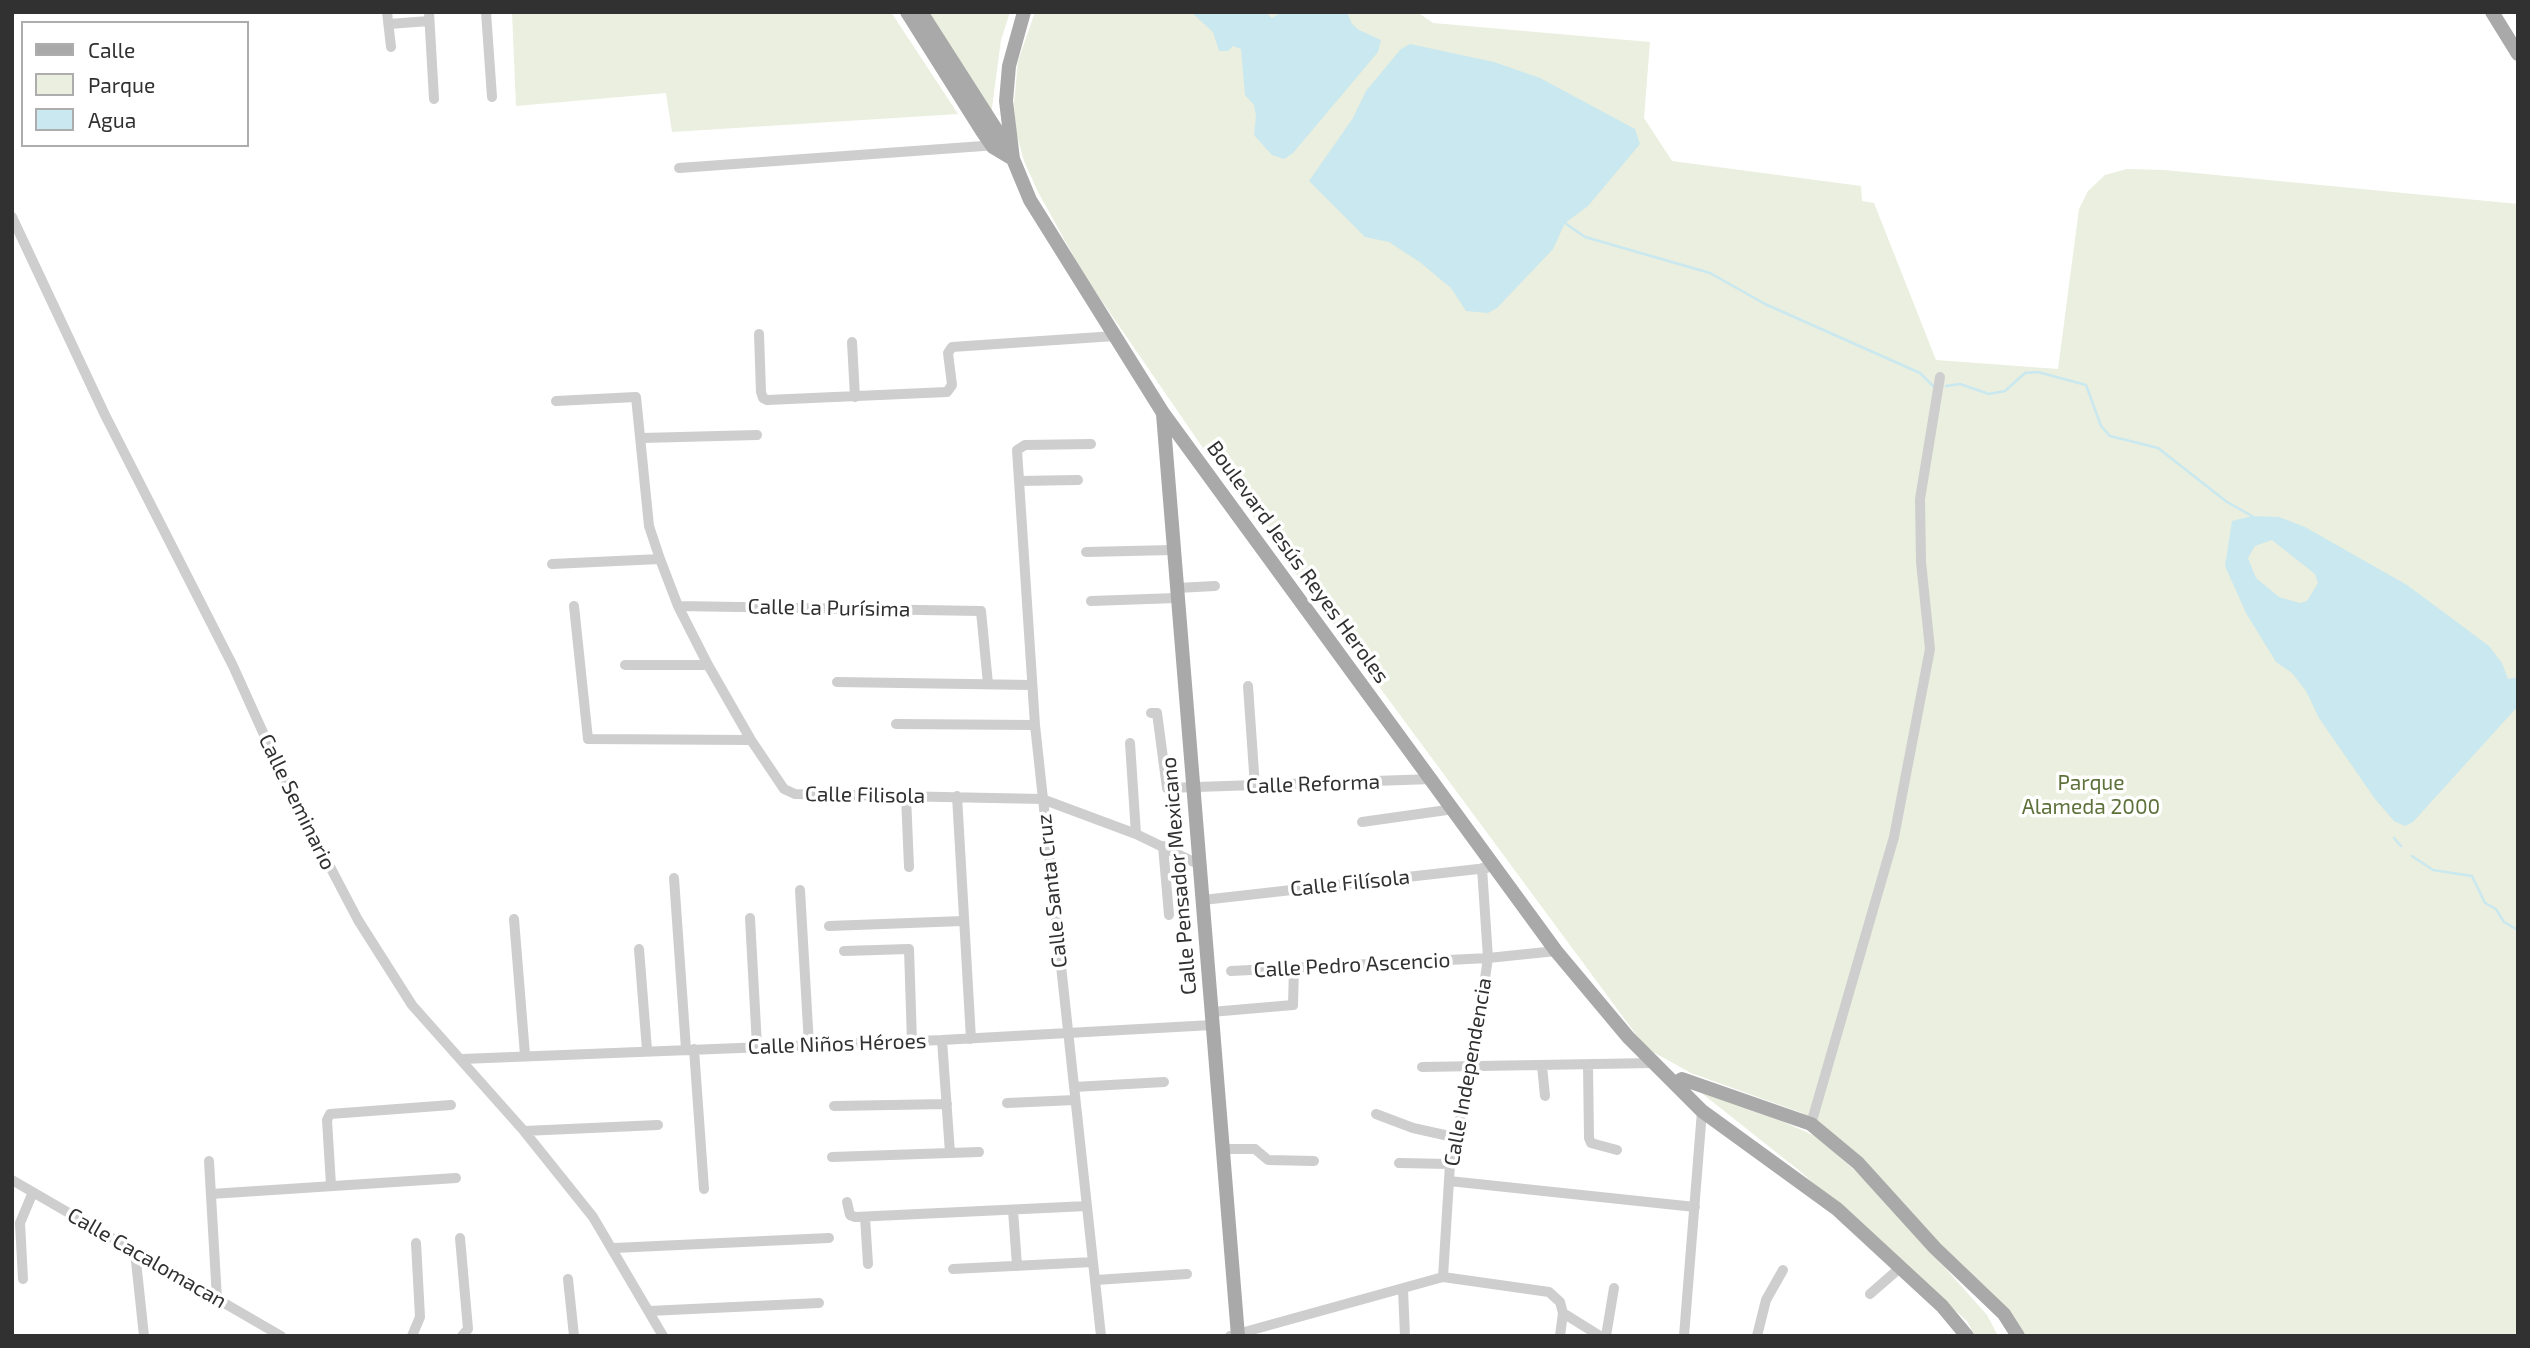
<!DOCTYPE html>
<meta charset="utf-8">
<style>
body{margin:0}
#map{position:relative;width:2530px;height:1348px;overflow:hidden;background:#fff;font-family:"Exo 2",sans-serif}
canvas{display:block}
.frame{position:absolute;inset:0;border:14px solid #313131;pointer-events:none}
.legend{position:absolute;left:21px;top:21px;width:228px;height:126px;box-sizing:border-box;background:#fff;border:2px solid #adadad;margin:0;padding:9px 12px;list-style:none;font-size:21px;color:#313131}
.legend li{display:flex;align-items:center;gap:14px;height:35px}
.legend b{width:35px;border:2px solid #adadad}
</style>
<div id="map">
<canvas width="2530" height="1348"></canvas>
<div class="frame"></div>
<ul class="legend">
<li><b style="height:9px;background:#a9a9a9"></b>Calle</li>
<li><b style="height:19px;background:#eaefdf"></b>Parque</li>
<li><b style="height:19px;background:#cae8ef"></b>Agua</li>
</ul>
</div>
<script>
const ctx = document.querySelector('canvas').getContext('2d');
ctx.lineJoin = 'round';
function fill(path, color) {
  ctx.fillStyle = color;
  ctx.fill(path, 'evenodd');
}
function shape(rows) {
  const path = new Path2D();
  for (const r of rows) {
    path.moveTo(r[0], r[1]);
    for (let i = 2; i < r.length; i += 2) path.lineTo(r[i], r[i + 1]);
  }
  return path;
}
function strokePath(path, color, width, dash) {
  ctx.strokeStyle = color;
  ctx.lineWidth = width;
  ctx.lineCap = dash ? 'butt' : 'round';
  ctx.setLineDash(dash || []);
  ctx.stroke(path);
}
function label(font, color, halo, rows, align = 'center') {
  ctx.font = font + ' "Exo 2",sans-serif';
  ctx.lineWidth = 7;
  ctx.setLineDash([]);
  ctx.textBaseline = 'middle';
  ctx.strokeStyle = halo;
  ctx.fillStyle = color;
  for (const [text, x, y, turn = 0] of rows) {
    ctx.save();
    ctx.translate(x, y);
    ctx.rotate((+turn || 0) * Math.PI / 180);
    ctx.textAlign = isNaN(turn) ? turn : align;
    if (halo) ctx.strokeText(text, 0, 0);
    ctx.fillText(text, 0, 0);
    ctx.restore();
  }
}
fill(shape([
 [512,12,891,12,958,114,672,132,666,93,516,106],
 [926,12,1010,12,1001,40,991,115],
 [1035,12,1417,12,1433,23,1650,42,1644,118,1672,161,1861,186,1862,201,1874,203,1936,360,2058,369,2079,209,2088,191,2105,175,2127,169,2164,170,2518,204,2518,1336,2023,1336,1918,1227,1856,1152,1802,1113,1691,1073,1646,1048,1205,451,1084,275,1037,190,1024,161,1016,132,1014,104,1018,61],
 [1699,1091,1762,1112,1817,1137,1860,1175,1904,1222,1987,1315,1998,1336,1975,1336,1967,1321,1801,1172]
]), '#eaefdf');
fill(shape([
 [1191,12,1265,12,1272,18,1282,12,1347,12,1352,24,1359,30,1381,40,1378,52,1293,153,1284,159,1272,155,1254,135,1256,116,1254,105,1245,95,1241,49,1233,46,1228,51,1219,51,1213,32],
 [1410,44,1494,62,1540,78,1635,129,1640,144,1588,206,1565,223,1553,249,1497,308,1488,313,1466,311,1451,288,1421,263,1389,242,1365,237,1309,181,1353,118,1366,91,1401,49],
 [2252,516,2279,517,2305,527,2407,585,2489,646,2502,663,2508,679,2518,677,2518,706,2413,822,2405,826,2394,821,2375,799,2319,718,2306,691,2292,673,2276,662,2246,613,2225,566,2232,521],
 [2272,540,2315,574,2318,583,2307,601,2300,603,2279,597,2256,578,2248,558,2255,546]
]), '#cae8ef');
strokePath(shape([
 [1565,223,1585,237,1710,273,1765,304,1920,373,1933,386],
 [1946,386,1960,384,1989,394,2005,391,2025,373,2038,372,2086,385,2101,426,2110,436,2158,448,2227,502,2252,516],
 [2394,838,2401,846],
 [2412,856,2433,870,2472,876,2485,903,2496,909,2504,922,2518,930]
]), '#cae8ef', 2.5);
strokePath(shape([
 [387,12,391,47],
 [429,12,434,99],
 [486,12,492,97],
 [389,24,429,21],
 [679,168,997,145],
 [12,217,105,415,233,666,284,779,358,920,412,1005,524,1131,593,1217,663,1336],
 [759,334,761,392,763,398,767,400,947,392,952,385,948,353,952,347,1115,336],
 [852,342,855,397],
 [556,401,636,397,649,526,660,559,678,606,708,665,751,740,784,789,795,794,1042,799,1136,834,1200,865],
 [642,438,757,435],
 [1091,444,1025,445,1017,450,1035,725,1101,1336],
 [1019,481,1078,480],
 [1086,552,1172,550],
 [552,564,660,559],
 [1177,588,1215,586],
 [1091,601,1177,598],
 [574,606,588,739,751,740],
 [678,606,981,611,988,684],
 [625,665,708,665],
 [837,682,1032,685],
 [1248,686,1255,787],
 [1151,713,1157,713,1167,788,1433,779],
 [896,724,1035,725],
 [1130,743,1136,834],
 [906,796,909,867],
 [957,796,971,1039],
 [1362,822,1454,809],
 [1163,846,1169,915],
 [674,878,686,1049],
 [800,890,809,1045],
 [1203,900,1487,868],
 [750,918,757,1046],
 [514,919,525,1055],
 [829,926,963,921],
 [639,949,647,1050],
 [844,951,909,949,912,1042],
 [1231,971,1488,958,1556,951],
 [1211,1012,1293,1005,1294,968],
 [942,1040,950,1153],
 [694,1049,704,1189],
 [462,1059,942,1040,1212,1025],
 [1588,1065,1589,1138,1591,1143,1617,1150],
 [1542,1066,1545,1096],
 [1422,1067,1653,1063],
 [1074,1087,1164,1082],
 [1007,1103,1075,1100],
 [834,1106,947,1104],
 [1376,1114,1413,1128,1458,1138],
 [1811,1124,1894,837,1930,649,1921,562,1920,499,1940,377],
 [524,1131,658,1125],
 [1223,1149,1255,1149,1268,1160,1314,1161],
 [832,1157,979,1152],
 [209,1161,217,1299],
 [1399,1163,1450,1164],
 [12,1180,281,1336],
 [1449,1181,1695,1207],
 [331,1185,327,1120,330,1114,451,1105],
 [211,1194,456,1178],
 [847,1202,850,1215,855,1217,1087,1206],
 [1013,1210,1017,1266],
 [865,1217,868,1264],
 [460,1238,468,1329,462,1336],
 [614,1248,829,1238],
 [135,1252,144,1336],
 [953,1269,1093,1262],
 [1443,1277,1450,1164,1472,1067,1488,958,1482,868],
 [23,1279,20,1223,33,1192],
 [568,1279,574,1336],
 [1096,1280,1187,1274],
 [1403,1289,1405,1336],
 [1870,1294,1901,1267],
 [649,1311,819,1303],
 [412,1336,420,1317,416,1243],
 [1230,1336,1443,1277,1549,1292,1560,1302,1563,1313,1600,1336],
 [1560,1336,1563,1313],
 [1606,1336,1614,1288],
 [1684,1336,1702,1111],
 [1757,1336,1766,1300,1783,1270]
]), '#cecece', 10);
strokePath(shape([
 [907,12,982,131,993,147,1013,159],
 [921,12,1006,145],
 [1024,12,1009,66,1006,101,1013,159,1030,200,1163,413,1556,951,1628,1037,1702,1111,1837,1209,1942,1306,1967,1336],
 [2492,12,2518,54],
 [1163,414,1238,1336],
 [1675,1083,1682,1079,1811,1124,1858,1163,1935,1248,2004,1314,2018,1336]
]), '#a9a9a9', 14);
label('21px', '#313131', '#fff', [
 ["Boulevard Jesús Reyes Heroles",1298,562,54],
 ["Calle La Purísima",829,608,1],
 ["Calle Reforma",1313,784,-2],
 ["Calle Filisola",865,795,1],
 ["Calle Seminario",297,802,64],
 ["Calle Pensador Mexicano",1179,876,-95],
 ["Calle Filísola",1350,883,-6],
 ["Calle Santa Cruz",1052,891,-96],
 ["Calle Pedro Ascencio",1352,965,-3],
 ["Calle Niños Héroes",837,1044,-2],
 ["Calle Independencia",1468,1072,-80],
 ["Calle Cacalomacan",147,1258,30]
]);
label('21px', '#5e713a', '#fff', [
 ["Parque",2091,783],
 ["Alameda 2000",2091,807]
]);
</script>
